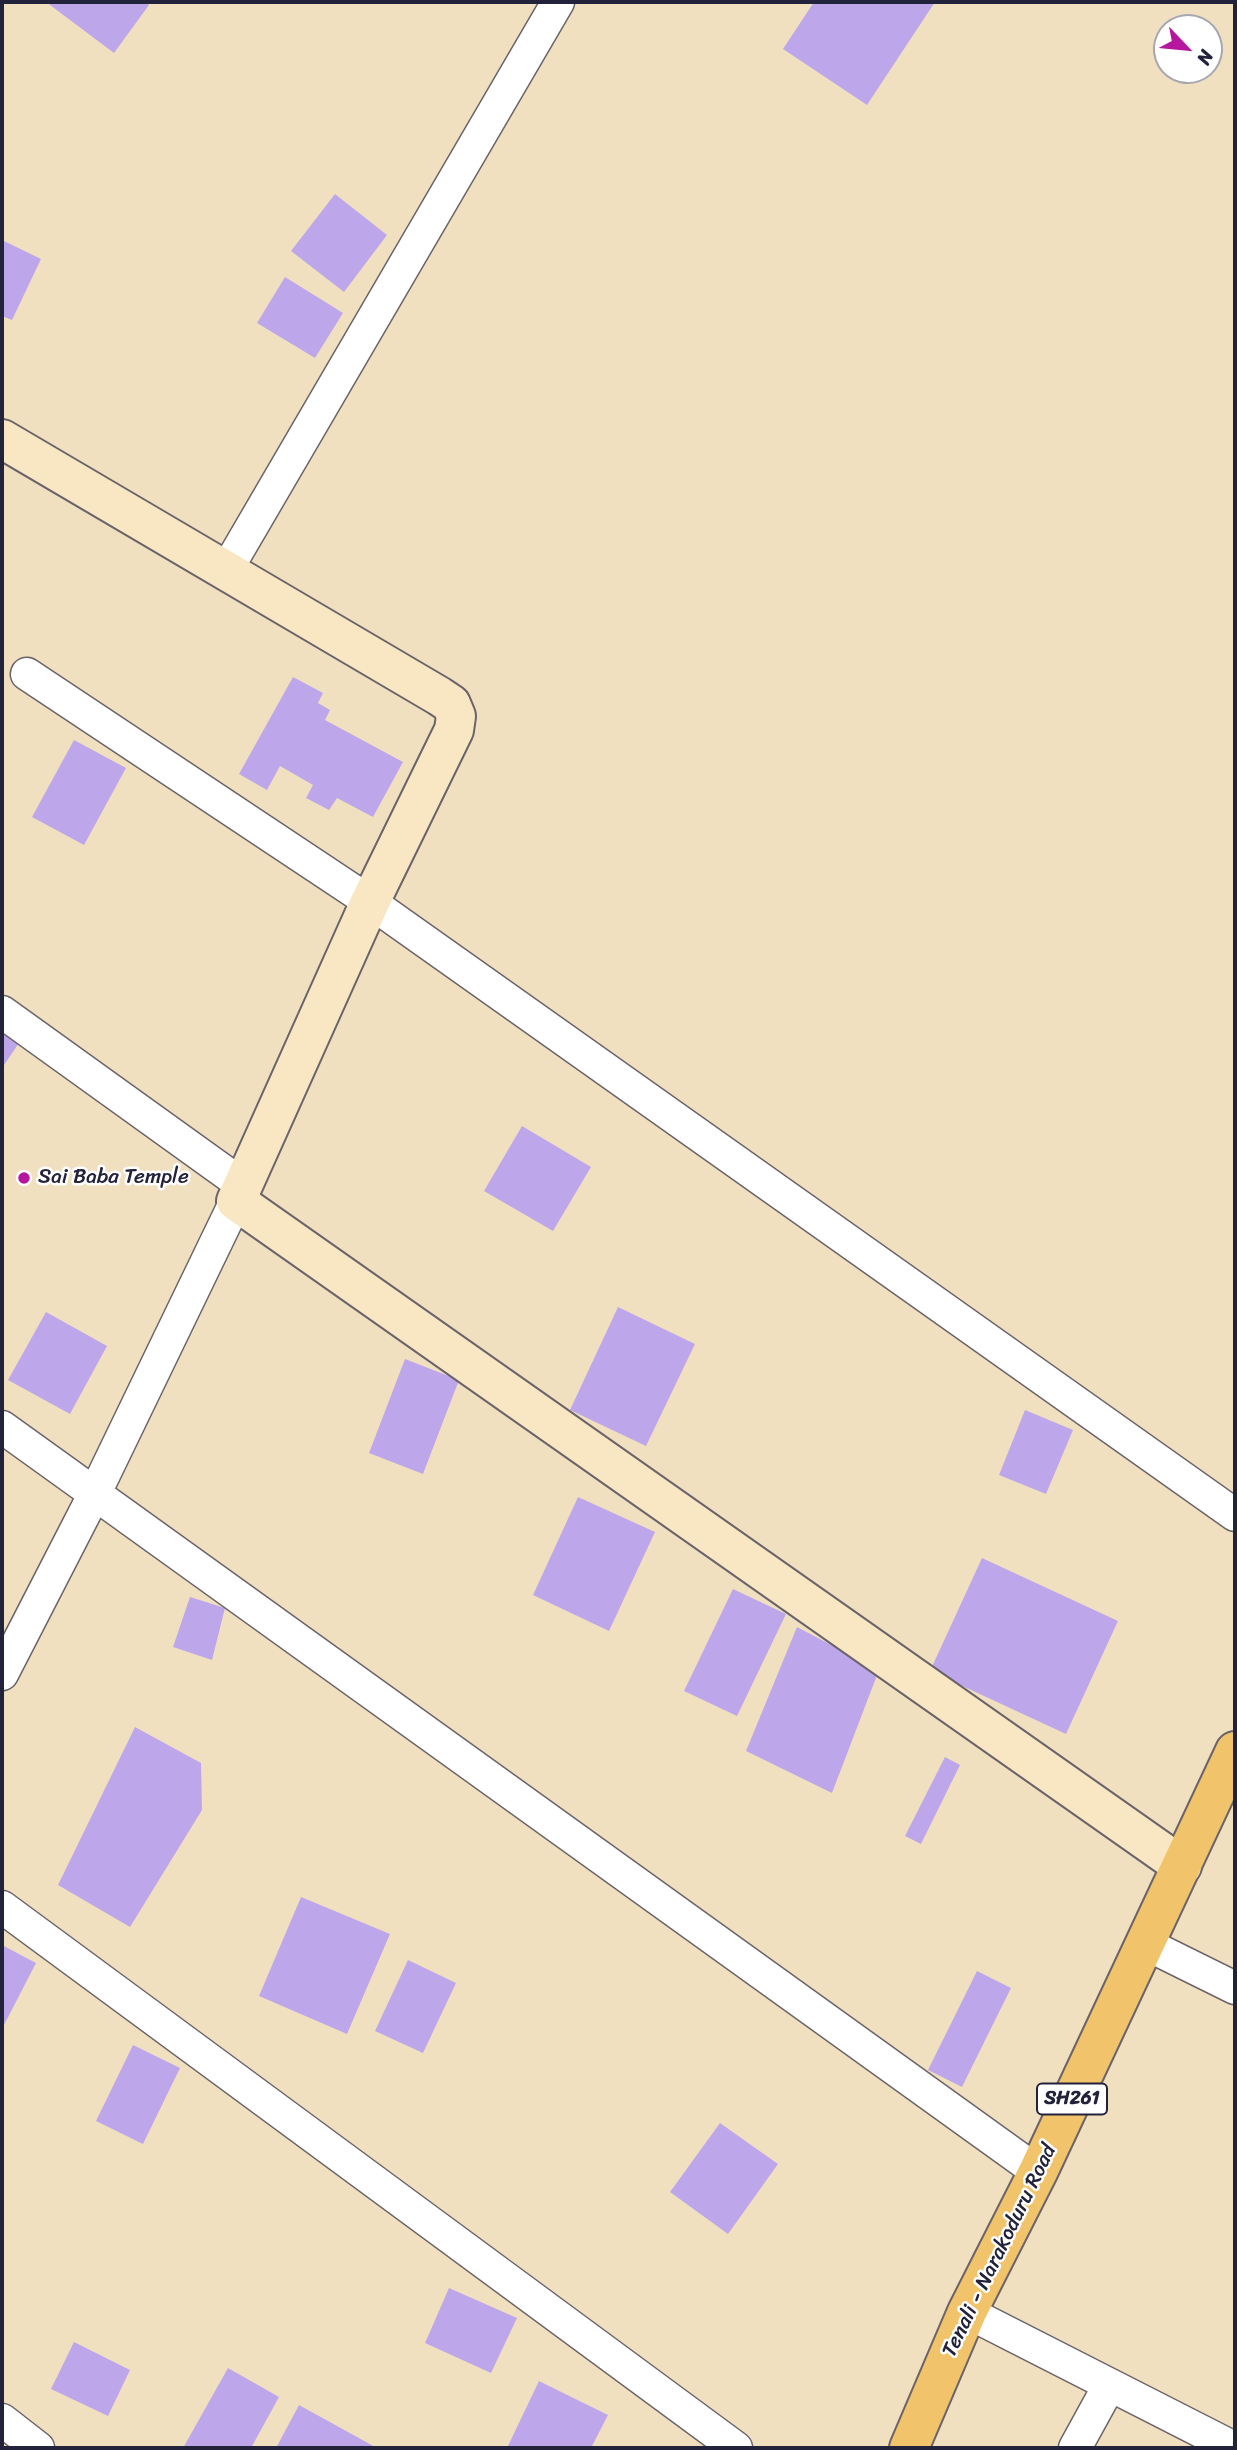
<!DOCTYPE html>
<style>
body{margin:0}
#map{position:relative;width:1237px;height:2450px;overflow:hidden;background:#f1e0c0;font-family:Sriracha,sans-serif}
canvas{display:block}
.frame{position:absolute;inset:0;border:4px solid #22223b;pointer-events:none}
.north{position:absolute;left:1153px;top:14px;width:70px;height:70px;box-sizing:border-box;background:#fff;border:2px solid #a7a7b1;border-radius:50%;rotate:116deg;font-size:19px;font-weight:700;line-height:28px;text-align:center;color:#22223b}
.north::after{content:'';display:block;margin:auto;width:24px;height:32px;background:#b5179e;clip-path:polygon(50% 0,100% 100%,50% 72%,0 100%)}
</style>
<div id="map">
<canvas width="1237" height="2450"></canvas>
<div class="frame"></div>
<div class="north">N</div>
</div>
<script>
const ctx = document.querySelector('canvas').getContext('2d');
ctx.lineJoin = 'round';
function fill(path, color) {
  ctx.fillStyle = color;
  ctx.fill(path, 'evenodd');
}
function shape(rows) {
  const path = new Path2D();
  for (const r of rows) {
    path.moveTo(r[0], r[1]);
    for (let i = 2; i < r.length; i += 2) path.lineTo(r[i], r[i + 1]);
  }
  return path;
}
function strokePath(path, color, width, dash) {
  ctx.strokeStyle = color;
  ctx.lineWidth = width;
  ctx.lineCap = dash ? 'butt' : 'round';
  ctx.setLineDash(dash || []);
  ctx.stroke(path);
}
function label(font, color, halo, rows, align = 'center') {
  ctx.font = font + ' Sriracha,sans-serif';
  ctx.lineWidth = 5;
  ctx.setLineDash([]);
  ctx.textBaseline = 'middle';
  ctx.strokeStyle = halo;
  ctx.fillStyle = color;
  for (const [text, x, y, turn = 0] of rows) {
    ctx.save();
    ctx.translate(x, y);
    ctx.rotate((+turn || 0) * Math.PI / 180);
    ctx.textAlign = isNaN(turn) ? turn : align;
    if (halo) ctx.strokeText(text, 0, 0);
    ctx.fillText(text, 0, 0);
    ctx.restore();
  }
}
fill(shape([
 [46,2,145,2,149,5,114,53],
 [814,2,935,2,867,105,783,49],
 [335,194,387,235,344,292,291,251],
 [4,241,41,259,12,320,2,316,2,247],
 [285,277,343,313,315,358,257,323],
 [293,677,323,693,318,703,330,710,325,720,403,762,373,817,337,798,329,810,306,798,313,785,280,766,267,790,239,774],
 [74,740,126,768,84,845,32,817],
 [2,1027,21,1040,2,1068],
 [522,1126,591,1167,553,1231,484,1191],
 [618,1307,695,1344,646,1446,570,1410],
 [46,1312,107,1346,70,1414,8,1380],
 [405,1359,459,1380,423,1474,369,1453],
 [1025,1410,1073,1430,1046,1494,999,1475],
 [578,1497,655,1532,609,1631,533,1595],
 [982,1558,1118,1621,1066,1734,930,1671],
 [733,1589,786,1614,737,1716,684,1691],
 [190,1597,225,1608,212,1660,173,1647],
 [797,1627,879,1670,832,1793,746,1751],
 [135,1727,201,1763,202,1810,130,1927,58,1885],
 [945,1757,960,1765,921,1844,905,1836],
 [301,1897,390,1934,347,2034,259,1996],
 [2,1945,36,1963,4,2025,2,2024],
 [408,1960,456,1983,423,2053,375,2031],
 [977,1971,1011,1988,962,2087,928,2070],
 [133,2045,180,2068,143,2144,96,2121],
 [720,2123,778,2164,728,2234,670,2192],
 [449,2288,517,2318,491,2373,425,2343],
 [74,2342,130,2370,108,2416,51,2389],
 [228,2368,279,2397,251,2448,183,2448],
 [539,2381,608,2415,591,2448,507,2448],
 [299,2405,377,2448,276,2448]
]), '#bda7ea');
const street = shape([
 [227,569,558,2],
 [27,674,370,902,1235,1515],
 [2,1012,244,1186],
 [2,1427,1038,2172],
 [2,1674,95,1493,236,1201],
 [2,1907,736,2448],
 [1144,1943,1235,1988],
 [967,2312,1234,2448],
 [2,2420,38,2448],
 [1075,2448,1109,2386]
]);
const secondary = shape([
 [2,439,439,696,451,704,456,716,454,730,370,902,236,1201,1182,1866]
]);
const primary = shape([
 [909,2448,967,2312,1038,2172,1235,1751]
]);
strokePath(street, '#6a646a', 35);
strokePath(secondary, '#6a646a', 42);
strokePath(primary, '#6a646a', 42);
strokePath(street, '#fff', 32);
strokePath(secondary, '#f9e7c3', 38);
strokePath(primary, '#f1c36a', 38);
for (const [x, y, r, color] of [
 [24,1178,7,"#b5179e"]
]) {
  const dot = new Path2D();
  dot.arc(x, y, r, 0, 2 * Math.PI);
  ctx.fillStyle = color;
  ctx.fill(dot);
  strokePath(dot, '#fff', 2.5);
}
for (const [x, y, w] of [
 [1072,2099,70]
]) {
  const box = new Path2D();
  box.roundRect(x - w / 2, y - 15.5, w, 31, 5);
  ctx.fillStyle = '#fff';
  ctx.fill(box);
  strokePath(box, '#22223b', 2);
}
label('bold 19px', '#22223b', null, [
 ["SH261",1072,2099]
]);
label('21px', '#22223b', '#fff', [
 ["Sai Baba Temple",38,1178]
], 'left');
label('21px', '#22223b', '#fff', [
 ["Tenali - Narakoduru Road",1000,2251,-64]
]);
</script>
